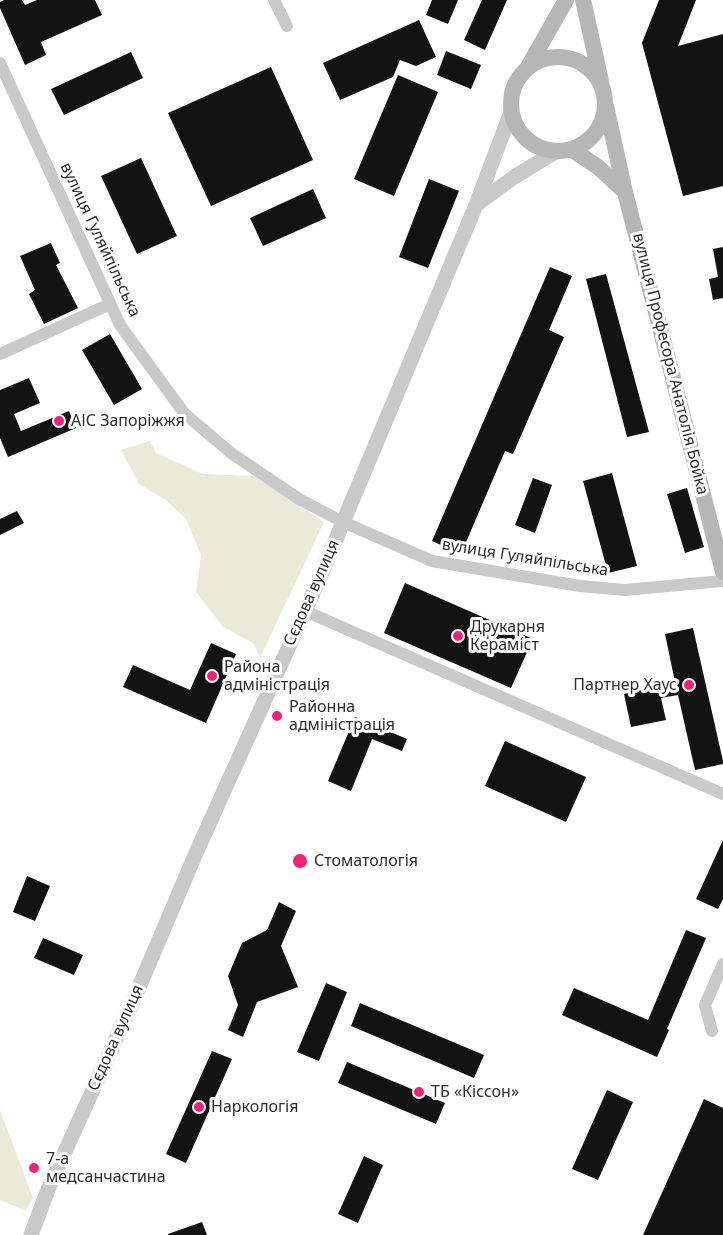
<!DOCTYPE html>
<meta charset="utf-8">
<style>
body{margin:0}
canvas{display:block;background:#fff}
</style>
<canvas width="723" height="1235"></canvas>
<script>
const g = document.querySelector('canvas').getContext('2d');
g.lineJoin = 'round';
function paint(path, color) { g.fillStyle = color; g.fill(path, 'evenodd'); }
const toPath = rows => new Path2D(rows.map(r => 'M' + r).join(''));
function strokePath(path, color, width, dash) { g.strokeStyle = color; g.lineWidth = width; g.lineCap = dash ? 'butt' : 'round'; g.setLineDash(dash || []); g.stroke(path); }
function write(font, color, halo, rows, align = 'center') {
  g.font = font + ' "Noto Sans",sans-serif'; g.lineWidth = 6; g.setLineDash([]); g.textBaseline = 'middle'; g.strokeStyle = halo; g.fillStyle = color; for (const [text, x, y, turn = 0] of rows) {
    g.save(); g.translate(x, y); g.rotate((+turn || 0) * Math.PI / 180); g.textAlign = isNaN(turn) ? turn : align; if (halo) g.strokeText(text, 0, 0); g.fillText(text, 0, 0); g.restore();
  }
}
paint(toPath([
 [150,441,156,453,203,474,254,476,324,522,260,658,253,643,223,627,196,592,201,555,186,519,166,500,139,484,121,450],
 [0,1110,33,1198,26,1211,0,1200]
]), '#e9ebd8');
paint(toPath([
 [4,0,22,0,25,5,37,0,95,0,102,15,41,42,46,55,25,65,0,8,0,2],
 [432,0,458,0,448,24,426,15],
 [482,0,507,0,485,50,464,40],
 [659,0,696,0,678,46,723,34,723,186,683,196,642,43],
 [419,20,436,57,416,66,400,60,393,77,340,100,323,63],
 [446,51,481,65,471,89,437,75],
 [131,52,143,78,64,115,51,89],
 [271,67,313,160,211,206,168,113],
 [398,75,438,92,394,196,354,179],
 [141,158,177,236,137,254,101,176],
 [429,179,459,191,428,268,399,257],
 [313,189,326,218,263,246,250,218],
 [51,243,60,263,56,265,78,308,44,324,29,294,35,290,20,256],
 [723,247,723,298,713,300,709,279,718,277,713,249],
 [550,267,572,276,549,330,564,337,513,454,505,451,461,554,432,541],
 [606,274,649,432,627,437,586,279],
 [110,334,142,389,114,405,82,350],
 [29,378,40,403,14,414,21,431,69,411,76,428,8,457,0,438,0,390],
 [612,473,637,566,608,573,583,481],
 [533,478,552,485,535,533,515,525],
 [687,488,704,547,685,553,667,494],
 [17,511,24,523,0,535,0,519],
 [405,583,533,639,511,688,384,633],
 [693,628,723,761,723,764,695,770,678,695,661,698,666,720,631,727,624,694,675,682,665,634],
 [211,643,236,654,206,723,123,687,133,665,190,690],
 [355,717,407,739,402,751,372,739,351,791,328,781],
 [505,741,586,777,566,822,485,786],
 [723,840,723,899,718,909,696,899],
 [27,876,50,886,35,921,13,912],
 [279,902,296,911,281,946,298,987,257,1002,243,1037,228,1030,238,1005,228,976,242,943,267,930],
 [686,930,706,938,667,1029,669,1030,657,1057,562,1015,574,988,648,1020],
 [43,938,83,955,74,975,34,958],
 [326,983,347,992,319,1061,297,1052],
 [360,1003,484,1055,474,1078,351,1026],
 [212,1051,232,1059,186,1163,166,1154],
 [347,1062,445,1103,436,1124,338,1083],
 [607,1090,633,1102,598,1180,572,1169],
 [704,1099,723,1108,723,1235,643,1235],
 [364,1156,383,1165,358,1223,338,1214],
 [202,1222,207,1235,168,1235,168,1234]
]), '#131313');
strokePath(toPath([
 [274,0,287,26],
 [0,63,120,325,184,413,231,453,299,499,343,522,432,561,580,586,625,590,723,581],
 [0,354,110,304],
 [305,611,723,794],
 [712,1031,705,1005,723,964]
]), '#c9c9c9', 12);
strokePath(toPath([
 [476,205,514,177,557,151],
 [31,1235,49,1187,134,999,196,853,318,582,476,205,511,112]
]), '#c9c9c9', 15);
strokePath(toPath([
 [583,0,601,81],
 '511 104a47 47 0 1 1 94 0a47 47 0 1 1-94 0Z',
 [528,67,566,0],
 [606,106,625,192,723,572],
 [571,149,598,167,625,192]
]), '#b6b6b6', 16);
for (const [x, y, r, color] of [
 [59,421,6,"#f12177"],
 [458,636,6,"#f12177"],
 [212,676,6,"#f12177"],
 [689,685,6,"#f12177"],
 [277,716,6,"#f12177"],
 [300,861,8,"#f12177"],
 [419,1092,6,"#f12177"],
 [199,1107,6,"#f12177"],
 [34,1168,6,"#f12177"]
]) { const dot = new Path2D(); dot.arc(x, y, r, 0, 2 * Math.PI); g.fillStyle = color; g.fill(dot); strokePath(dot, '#fff', 2); }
write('16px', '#2c2c2c', '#fff', [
 ["вулиця Гуляйпільська",100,240,65],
 ["вулиця Професора Анатолія Бойка",670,364,76],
 ["вулиця Гуляйпільська",525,558,9],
 ["Сєдова вулиця",312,593,-66],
 ["Сєдова вулиця",116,1038,-66]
]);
write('16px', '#2c2c2c', '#fff', [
 ["АІС Запоріжжя",71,421],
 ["Друкарня",470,627],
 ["Кераміст",470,645],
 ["Района",224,667],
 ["адміністрація",224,685],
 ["Партнер Хаус",677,685,"right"],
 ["Районна",289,707],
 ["адміністрація",289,725],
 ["Стоматологія",314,861],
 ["ТБ «Кіссон»",431,1092],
 ["Наркологія",211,1107],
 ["7-а",46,1159],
 ["медсанчастина",46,1177]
], 'left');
</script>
